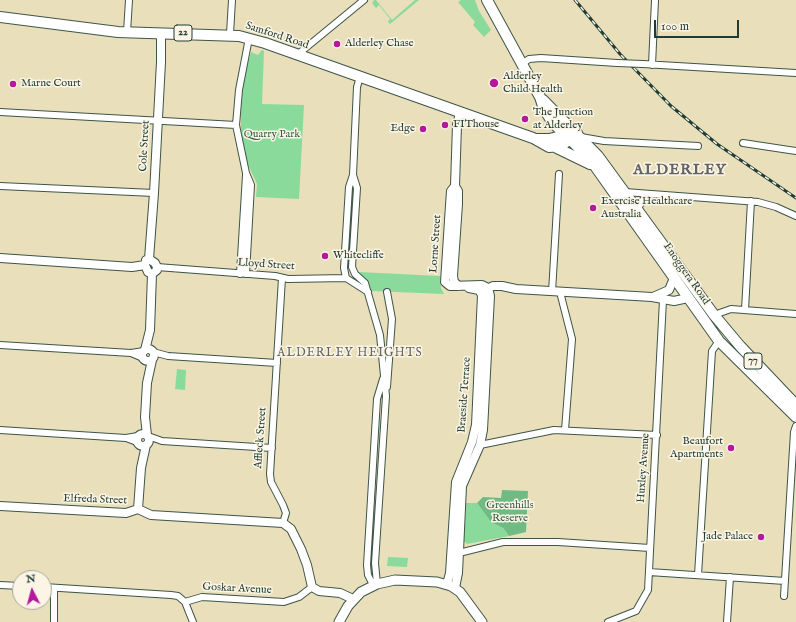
<!DOCTYPE html>
<style>
body{margin:0}
#map{position:relative;width:796px;height:622px;overflow:hidden;background:#e9dfbb;font-family:"IM FELL English",serif}
canvas{display:block}
.north{position:absolute;left:12px;top:570px;width:40px;height:40px;box-sizing:border-box;background:#fcf5e5;border:1px solid #a4ab9e;border-radius:50%;rotate:354deg;font-size:11px;font-weight:700;line-height:16px;text-align:center;color:#1f3d34}
.north::after{content:'';display:block;margin:auto;width:14px;height:18px;background:#b5179e;clip-path:polygon(50% 0,100% 100%,50% 72%,0 100%)}
.scale{position:absolute;left:654px;top:20px;width:85px;height:18px;box-sizing:border-box;border:2px solid #1f3d34;border-top:0;padding-left:5px;font-size:12px;line-height:14px;white-space:nowrap;color:#1f3d34;-webkit-text-stroke:3px #fcf5e5;paint-order:stroke}
</style>
<div id="map">
<canvas width="796" height="622"></canvas>
<div class="north">N</div>
<div class="scale">100 m</div>
</div>
<script>
const g = document.querySelector('canvas').getContext('2d');
g.lineJoin = 'round';
function paint(path, color) { g.fillStyle = color; g.fill(path, 'evenodd'); }
const toPath = rows => new Path2D(rows.map(r => 'M' + r).join(''));
function strokePath(path, color, width, dash) { g.strokeStyle = color; g.lineWidth = width; g.lineCap = dash ? 'butt' : 'round'; g.setLineDash(dash || []); g.stroke(path); }
function write(font, color, halo, rows, align = 'center') {
  g.font = font + ' "IM FELL English",serif'; g.lineWidth = 3; g.setLineDash([]); g.textBaseline = 'middle'; g.strokeStyle = halo; g.fillStyle = color; for (const [text, x, y, turn = 0] of rows) {
    g.save(); g.translate(x, y); g.rotate((+turn || 0) * Math.PI / 180); g.textAlign = isNaN(turn) ? turn : align; if (halo) g.strokeText(text, 0, 0); g.fillText(text, 0, 0); g.restore();
  }
}
paint(toPath([
 [374,0,376,0,392,20,415,0,419,0,390,24,388,22,390,19,379,5,376,8,372,3],
 [461,0,475,0,479,11,491,30,484,37,473,25,475,22,458,2],
 [262,50,264,51,262,104,304,105,299,199,256,197,257,184,245,158,241,134,241,90,251,52,258,55],
 [359,272,440,276,441,288,444,294,371,291,368,282],
 [177,369,186,370,185,390,175,389],
 [466,503,477,503,491,522,503,528,509,536,467,544,464,541],
 [388,557,408,558,407,567,387,566]
]), '#8adb9b');
paint(toPath([
 [502,490,528,491,526,532,509,536,503,528,491,522,477,503,483,497,501,498]
]), '#6fbb83');
const minor = toPath([
 [127,32,129,0],
 [230,34,232,0],
 [297,55,364,0],
 [522,64,529,59,541,58,617,63],
 [643,64,796,73],
 [652,65,655,0],
 [0,112,236,125],
 [581,137,604,141,698,146],
 [743,143,796,151],
 [353,175,357,188,352,267,355,274,365,283,380,335,386,396,375,563,377,584],
 [0,186,154,193],
 [625,192,758,202,776,207,796,216],
 [638,209,642,201,651,195],
 [157,267,275,276,288,279,346,278,368,292],
 [240,274,246,175],
 [246,274,251,185,246,173,236,125,239,90,249,38],
 [282,278,270,474,271,482,283,505,286,513,283,523],
 [346,278,344,268,349,187,353,175,357,87,360,77],
 [387,292,392,319,387,387],
 [552,292,559,174],
 [560,292,572,339,565,430],
 [745,310,751,201],
 [714,315,731,309,796,314],
 [0,345,131,353,144,351],
 [153,352,168,356,277,363],
 [131,353,143,358],
 [0,430,126,438,137,442],
 [148,436,162,441,272,448],
 [126,438,138,436],
 [480,445,554,430,657,435],
 [459,553,503,542,558,542,650,548],
 [649,572,785,581],
 [698,575,712,351,719,341],
 [0,585,20,586],
 [373,585,368,575,367,565,377,399,383,379],
 [44,587,171,595,178,596,185,602,202,597,284,602,299,597,312,587],
 [784,596,794,432,796,426],
 [185,602,193,622],
 [54,622,54,588],
 [608,622,636,611,648,590,663,300],
 [727,622,730,577]
]);
const tertiary = toPath([
 [0,258,132,267,145,265],
 [149,259,155,263,157,267,157,270,152,274],
 [152,274,148,272,145,265,146,260,149,259,154,193,161,62,161,33],
 [459,286,454,282,453,276,458,204,458,191,455,186,457,125,460,113],
 [483,291,493,286,502,286,516,289,652,297,674,301,688,298],
 [653,297,669,290,674,278],
 '142 355a6 6 0 1 1 12 0a6 6 0 1 1-12 0Z',
 [145,350,150,330,152,274],
 '137 440a6 6 0 1 1 12 0a6 6 0 1 1-12 0Z',
 [147,435,145,417,147,383,152,360],
 [0,506,126,513,138,509],
 [138,509,151,515,283,523,291,529,301,549,307,565,312,587,319,591,340,593,353,599],
 [138,509,141,468,146,445],
 [447,584,450,573,456,482,472,442,476,425,482,295,479,290,469,288],
 [455,588,458,573,462,486,480,445,483,430,490,296,488,288,482,285,450,286,445,282,450,205,451,191,455,186]
]);
const secondary = toPath([
 [339,622,348,606,361,592,377,584,395,580,437,582,451,586,460,592,482,622]
]);
const primary = toPath([
 [487,0,540,97,544,109,553,123,590,159,719,341,796,417],
 [0,17,118,32,239,36,265,43,533,138,549,147,561,146,577,133],
 [543,100,598,156,714,315,740,346,796,405],
 [535,139,549,139,570,134],
 [557,148,590,164]
]);
strokePath(minor, '#3d5548', 8);
strokePath(tertiary, '#3d5548', 10);
strokePath(secondary, '#3d5548', 11);
strokePath(primary, '#3d5548', 12);
strokePath(minor, '#fff', 6);
strokePath(tertiary, '#fff', 8);
strokePath(secondary, '#fff', 9);
strokePath(primary, '#fff', 10);
const rail = toPath([
 [575,0,620,54,671,106,717,144,796,198]
]);
strokePath(rail, '#1f3d34', 3);
strokePath(rail, '#fcf5e5', 1.5, [4.5]);
const minorBridge = toPath([
 [617,63,643,64]
]);
strokePath(minorBridge, '#3d5548', 8, []);
strokePath(minorBridge, '#fff', 6);
for (const [x, y, r, color] of [
 [337,44,4,"#b5179e"],
 [494,83,5,"#b5179e"],
 [13,84,4,"#b5179e"],
 [525,119,4,"#b5179e"],
 [445,125,4,"#b5179e"],
 [423,129,4,"#b5179e"],
 [593,208,4,"#b5179e"],
 [325,256,4,"#b5179e"],
 [731,448,4,"#b5179e"],
 [761,537,4,"#b5179e"]
]) { const dot = new Path2D(); dot.arc(x, y, r, 0, 2 * Math.PI); g.fillStyle = color; g.fill(dot); strokePath(dot, '#fcf5e5', 1.5); }
for (const [x, y, w] of [
 [183,33,18],
 [753,361,18]
]) { const box = new Path2D(); box.roundRect(x - w / 2, y - 8, w, 16, 3); g.fillStyle = '#fcf5e5'; g.fill(box); strokePath(box, '#1f3d34', 1); }
write('bold 10px', '#1f3d34', null, [
 ["22",183,33],
 ["77",753,361]
]);
write('11px', '#1f3d34', '#fcf5e5', [
 ["Samford Road",277,36,18],
 ["Cole Street",145,146,-87],
 ["Lorne Street",436,244,-86],
 ["Lloyd Street",266,265,4],
 ["Enoggera Road",686,274,55],
 ["Braeside Terrace",465,395,-86],
 ["Affleck Street",261,438,-86],
 ["Huxley Avenue",644,468,-86],
 ["Elfreda Street",95,500,2],
 ["Goskar Avenue",237,589,3]
]);
write('11px', '#1f3d34', '#fcf5e5', [
 ["Alderley Chase",345,44],
 ["Alderley",503,77],
 ["Child Health",503,90],
 ["Marne Court",21,84],
 ["The Junction",533,113],
 ["at Alderley",533,126],
 ["FIThouse",453,125],
 ["Edge",415,129,"right"],
 ["Exercise Healthcare",601,202],
 ["Australia",601,215],
 ["Whitecliffe",333,256],
 ["Beaufort",723,442,"right"],
 ["Apartments",723,455,"right"],
 ["Jade Palace",753,537,"right"]
], 'left');
write('11px', '#345d49', '#fcf5e5', [
 ["Quarry Park",272,135],
 ["Greenhills",510,506],
 ["Reserve",510,519]
]);
g.letterSpacing = '1px';
write('12px', '#616464', '#fcf5e5', [
 ["ALDERLEY HEIGHTS",350,354]
]);
g.letterSpacing = '0px';
g.letterSpacing = '1px';
write('bold 15px', '#616464', '#fcf5e5', [
 ["ALDERLEY",680,171]
]);
g.letterSpacing = '0px';
</script>
